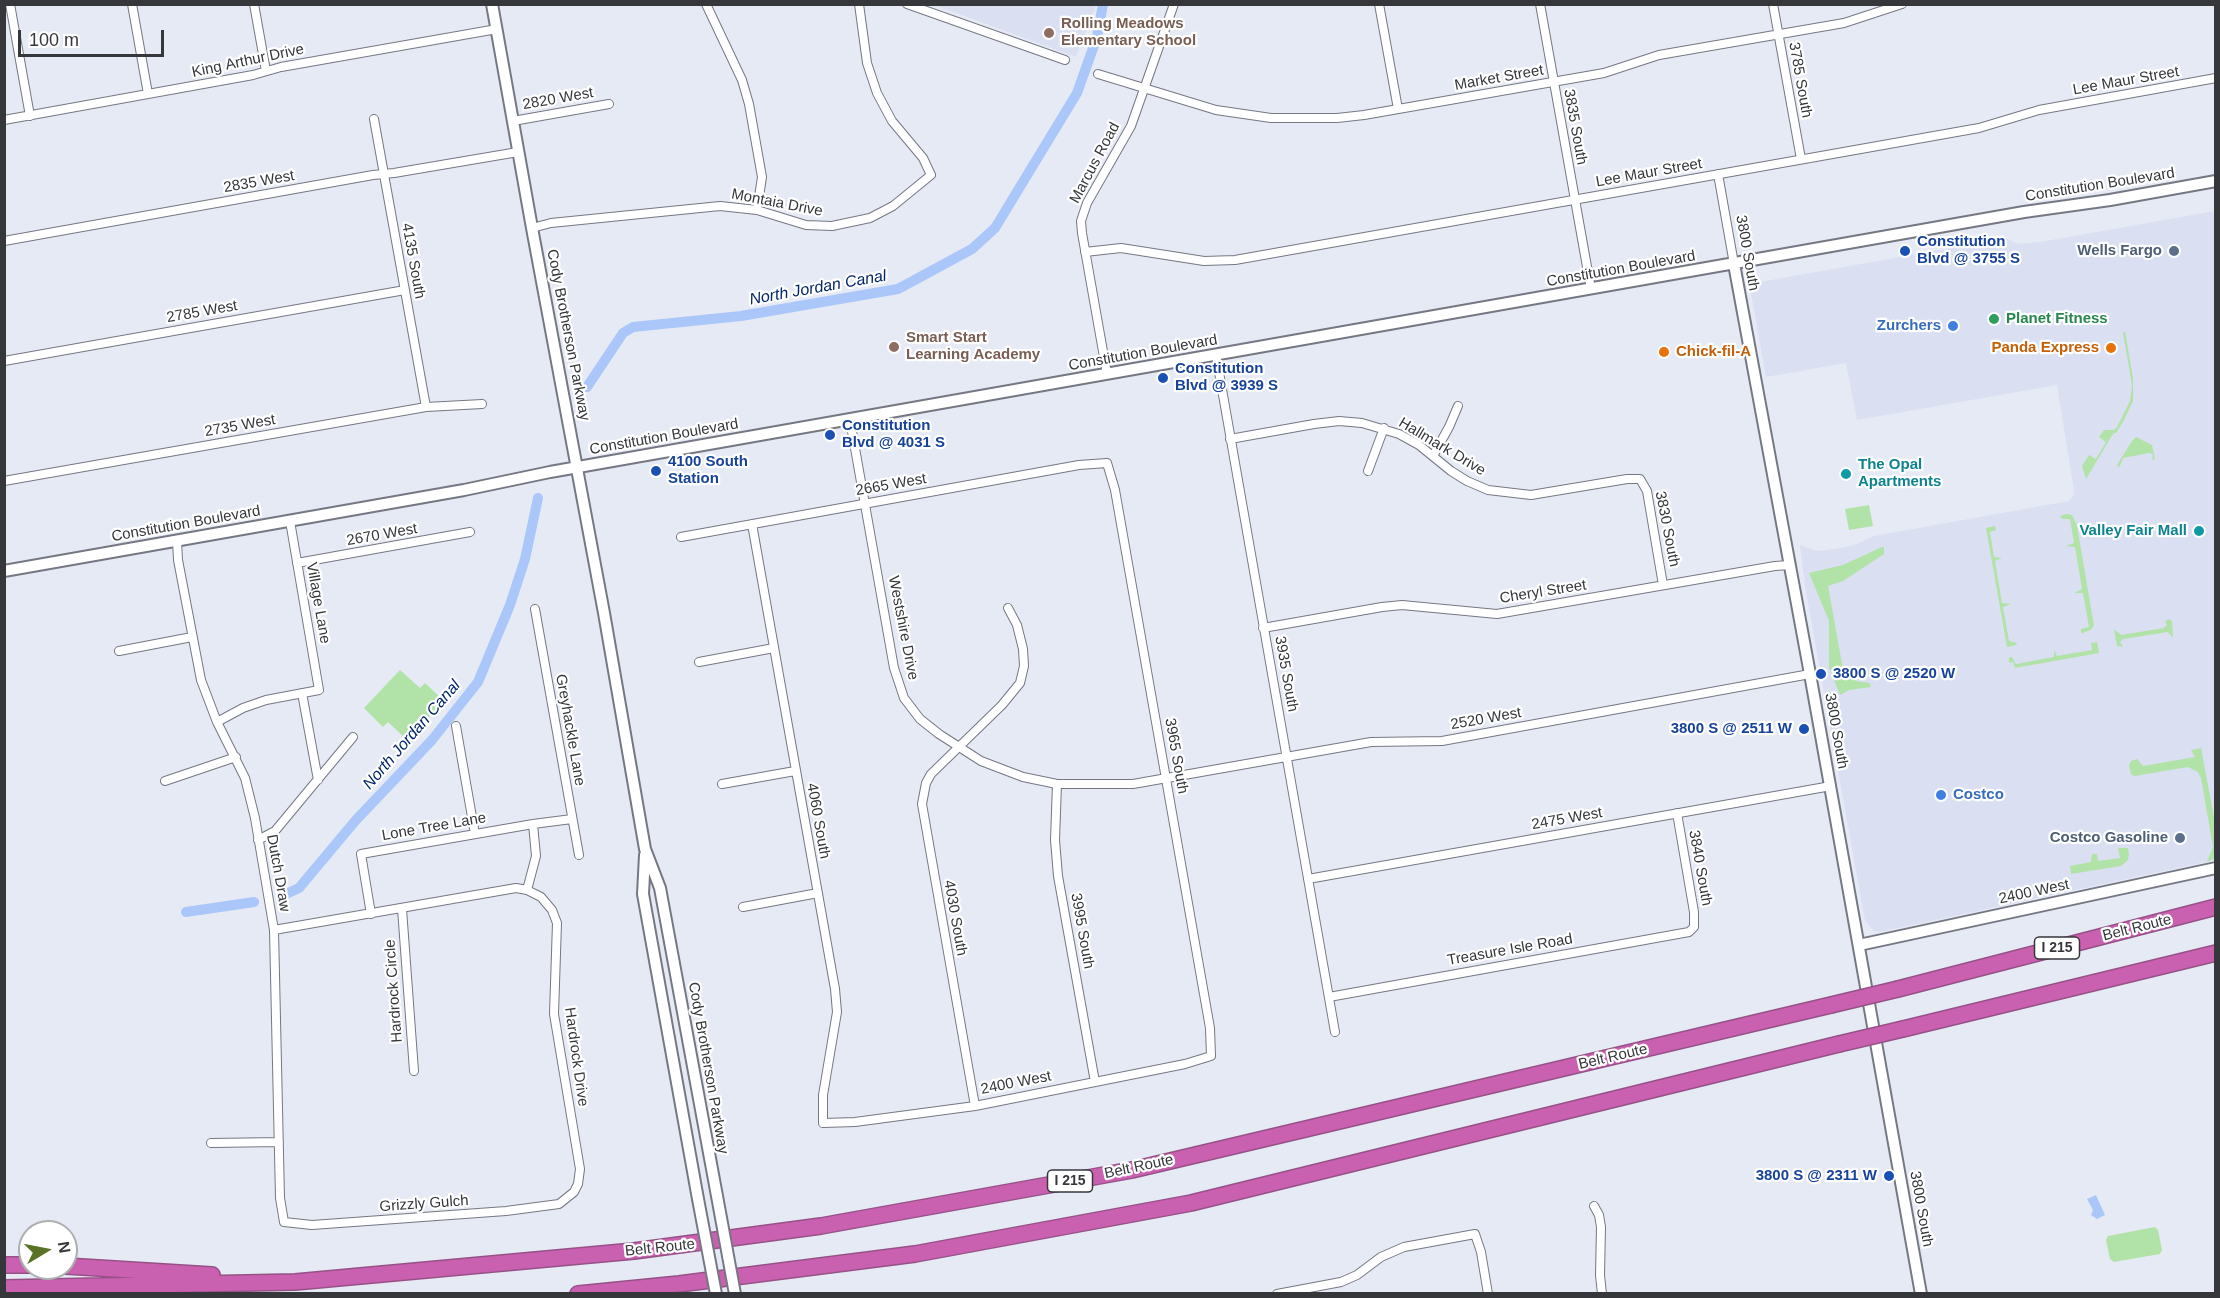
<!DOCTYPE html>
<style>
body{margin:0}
#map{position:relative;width:2220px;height:1298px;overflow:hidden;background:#e6eaf5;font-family:Helvetica,sans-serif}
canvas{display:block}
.frame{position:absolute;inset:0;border:6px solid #35373b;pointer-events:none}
.north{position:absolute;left:18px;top:1220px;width:60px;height:60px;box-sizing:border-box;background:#fff;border:2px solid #aeafb1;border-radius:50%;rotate:80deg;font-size:16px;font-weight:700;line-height:24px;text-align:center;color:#35373b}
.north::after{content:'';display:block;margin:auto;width:21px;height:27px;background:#597224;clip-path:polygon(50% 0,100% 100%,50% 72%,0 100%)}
.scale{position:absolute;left:18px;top:30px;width:146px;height:27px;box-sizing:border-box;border:3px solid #35373b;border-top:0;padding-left:8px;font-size:18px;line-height:21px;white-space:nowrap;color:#35373b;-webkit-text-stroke:4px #fff;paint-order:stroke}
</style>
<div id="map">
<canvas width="2220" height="1298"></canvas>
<div class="frame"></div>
<div class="north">N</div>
<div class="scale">100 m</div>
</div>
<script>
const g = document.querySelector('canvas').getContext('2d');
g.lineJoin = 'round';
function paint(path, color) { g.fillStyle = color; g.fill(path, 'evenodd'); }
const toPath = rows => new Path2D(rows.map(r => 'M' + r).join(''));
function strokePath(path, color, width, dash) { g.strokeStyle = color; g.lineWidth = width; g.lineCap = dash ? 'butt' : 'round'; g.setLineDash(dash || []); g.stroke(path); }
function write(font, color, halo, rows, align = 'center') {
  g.font = font + ' Helvetica,sans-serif'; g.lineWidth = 4.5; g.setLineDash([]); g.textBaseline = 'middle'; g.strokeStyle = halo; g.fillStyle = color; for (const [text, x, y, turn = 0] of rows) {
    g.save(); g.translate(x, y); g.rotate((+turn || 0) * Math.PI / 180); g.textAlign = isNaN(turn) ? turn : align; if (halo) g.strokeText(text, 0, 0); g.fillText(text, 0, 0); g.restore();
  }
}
paint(toPath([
 [934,5,1096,5,1076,57],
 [2215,211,2215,860,1880,932,1874,931,1865,921,1805,586,1800,545,1818,551,1840,548,1854,545,1874,536,2069,501,2074,494,2073,484,2057,385,1857,420,1846,363,1766,377,1751,293,1752,287,1760,282,2006,238,2017,244,2040,242]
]), '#dae0f2');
paint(toPath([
 [2125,331,2133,378,2133,401,2124,420,2116,433,2114,433,2111,437,2086,479,2082,466,2089,455,2096,459,2106,442,2099,437,2104,430,2114,430,2117,427,2130,401,2132,385,2123,333],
 [2136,437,2152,445,2155,459,2152,460,2153,454,2149,453,2123,458,2120,466,2118,467,2117,465,2132,441],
 [1869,505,1873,526,1849,530,1845,509],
 [2067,514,2072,515,2077,526,2092,614,2094,625,2092,629,2083,633,2081,633,2081,629,2089,627,2083,593,2074,593,2082,589,2075,547,2066,546,2074,543,2070,519,2062,519,2060,516],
 [1995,526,1996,530,1990,532,1994,557,2002,558,1995,561,2002,603,2011,604,2003,607,2009,641,2017,643,2016,645,2007,647,1986,528],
 [1882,547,1884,547,1884,554,1843,581,1828,586,1844,675,1851,674,1856,681,1870,683,1871,687,1849,690,1840,695,1829,667,1829,621,1809,573,1843,565],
 [2169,619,2172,621,2173,638,2168,632,2123,639,2120,642,2123,647,2117,646,2114,629,2121,635,2164,628,2167,625,2165,621],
 [2097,642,2099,653,2015,668,2013,662,2009,663,2009,657,2012,657,2016,664,2054,657,2054,650,2057,656,2092,650,2091,643],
 [400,670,420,688,425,683,444,701,407,740,388,722,383,727,364,708],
 [2201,748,2215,823,2215,858,2207,862,2213,847,2201,778,2198,772,2188,767,2135,776,2131,774,2129,765,2131,761,2137,759,2143,766,2195,757,2191,750],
 [2118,848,2128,848,2129,854,2128,860,2121,866,2071,874,2070,866,2091,862,2092,854,2097,854,2098,861,2120,858],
 [2155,1227,2158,1230,2162,1250,2160,1254,2114,1262,2110,1259,2106,1240,2108,1236]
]), '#b1e2a8');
paint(toPath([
 [2096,1195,2105,1215,2097,1219,2091,1215,2093,1210,2087,1199]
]), '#abc7f9');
strokePath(toPath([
 [587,387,623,333,633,327,741,316,898,289,972,249,995,228,1077,93,1097,37,1103,4],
 [284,895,299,888,356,820,432,740,478,682,510,605,525,559,538,498],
 [186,912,254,902]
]), '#abc7f9', 10);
const street = toPath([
 [10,4,30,116],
 [132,4,148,94],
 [254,4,266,71],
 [706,4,742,80,749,104,762,177,757,210],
 [907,4,1065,60],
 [1379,4,1398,109],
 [1540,4,1591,289],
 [1773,4,1801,159],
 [1098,74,1216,110,1271,118,1337,118,1364,115,1604,73,1659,55,1844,23,1902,4],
 [374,119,426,407],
 [4,120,253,75,281,67,497,29],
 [513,121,609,104],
 [1718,174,1734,264],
 [532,228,551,223,720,206,757,210,806,225,832,226,870,218,893,206,931,175,923,158,892,121,877,93,867,63,859,4],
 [4,241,373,175,394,173,518,152],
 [1085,252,1121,248,1204,261,1235,260,1979,128,2039,110,2216,78],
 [1216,355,1335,1032],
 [4,361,405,290],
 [1107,374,1082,233,1081,221,1087,203,1131,126,1174,4],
 [850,420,894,668,904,698,920,719,939,734,981,761,1023,777,1057,784,1133,784,1371,742,1442,741,1810,674],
 [1230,439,1314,424,1339,421,1362,423,1399,434,1419,445,1451,471,1467,481,1488,490,1531,495,1627,479,1640,479,1647,491,1663,585],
 [1433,456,1449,427,1458,406],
 [1368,471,1384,428],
 [4,481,426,407,482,404],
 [681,537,1079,465,1107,463,1115,490,1210,1028,1211,1056,1185,1064,975,1106,855,1122,823,1123,823,1095,837,1012,835,989,752,524],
 [177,541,178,560,201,680,217,722,245,778,255,818,274,930,280,1198,284,1222,312,1225,506,1211,559,1204,574,1192,578,1184,580,1169,554,1014,557,923,552,910,541,897,527,890,516,888,274,930],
 [297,563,470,532],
 [535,609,579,855],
 [1263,628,1382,607,1402,605,1497,614,1775,566,1790,565],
 [119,651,192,637],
 [699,662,774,648],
 [302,693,318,780],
 [217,722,243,708,266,700,319,690,290,521],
 [456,726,475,834],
 [165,781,236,757],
 [722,784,795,771],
 [1057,784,1055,840,1058,876,1095,1082],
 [258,840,275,831,353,737],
 [1308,879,1831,786],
 [527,890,536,856,533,824],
 [743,907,818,893],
 [402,909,414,1071],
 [371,914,361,854,533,824,572,819],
 [1329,997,1689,932,1694,927,1694,912,1677,813],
 [975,1106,922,804,926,783,931,774,1002,705,1020,683,1024,666,1023,649,1017,625,1008,608],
 [211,1143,279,1142],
 [1594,1206,1599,1215,1601,1227,1600,1275,1602,1294],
 [1277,1294,1341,1282,1357,1275,1381,1257,1404,1247,1475,1234,1481,1252,1488,1294]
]);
const secondary = toPath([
 [492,4,532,228,604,613,645,849,660,888,717,1196],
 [1734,264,1810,674,1921,1294],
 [4,571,464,490,550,472,2024,212,2110,200,2216,181],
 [645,855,643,894,698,1199],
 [1859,945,2216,868]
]);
const highway = toPath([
 [1898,989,2216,907],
 [1903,1029,2216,953],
 [4,1265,30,1265],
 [66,1266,212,1275],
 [4,1288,295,1282,634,1251,821,1226,1132,1170,1831,1005],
 [578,1294,679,1284,915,1254,1191,1203,1839,1044]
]);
strokePath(street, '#757882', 10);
strokePath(secondary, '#757882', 14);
strokePath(highway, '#965287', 18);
strokePath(street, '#fff', 8);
strokePath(secondary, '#fff', 10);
strokePath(highway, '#ca60b0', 15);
const secondaryBridge = toPath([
 [717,1196,735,1294],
 [698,1199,716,1294]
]);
const highwayBridge = toPath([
 [1831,1005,1898,989],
 [1839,1044,1903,1029]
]);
strokePath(secondaryBridge, '#757882', 14, []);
strokePath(highwayBridge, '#965287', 18, []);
strokePath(secondaryBridge, '#fff', 10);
strokePath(highwayBridge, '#ca60b0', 15);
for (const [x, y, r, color] of [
 [1049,33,6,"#8d6e63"],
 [1905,251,6,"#1a4fb4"],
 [2174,251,6,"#5c6f8a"],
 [1994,319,6,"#2e9e5b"],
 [1953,326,6,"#3f7fe0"],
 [894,347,6,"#8d6e63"],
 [2111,348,6,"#e8710a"],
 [1664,352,6,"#e8710a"],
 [1163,378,6,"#1a4fb4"],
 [830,435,6,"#1a4fb4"],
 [656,471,6,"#1a4fb4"],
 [1846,474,6,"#0f9aa8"],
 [2199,531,6,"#0f9aa8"],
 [1821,674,6,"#1a4fb4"],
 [1804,729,6,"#1a4fb4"],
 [1941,795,6,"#3f7fe0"],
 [2180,838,6,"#5c6f8a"],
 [1889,1176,6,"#1a4fb4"]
]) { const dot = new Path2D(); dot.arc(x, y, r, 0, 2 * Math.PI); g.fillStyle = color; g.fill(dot); strokePath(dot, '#fff', 2); }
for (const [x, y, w] of [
 [2057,948,45],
 [1070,1181,45]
]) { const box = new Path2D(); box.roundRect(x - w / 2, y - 11, w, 22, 4.5); g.fillStyle = '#fff'; g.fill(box); strokePath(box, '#35373b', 1.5); }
write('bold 14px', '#35373b', null, [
 ["I 215",2057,948],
 ["I 215",1070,1181]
]);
write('bold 15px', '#785e54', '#fff', [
 ["Rolling Meadows",1061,24],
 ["Elementary School",1061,41],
 ["Smart Start",906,338],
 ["Learning Academy",906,355]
], 'left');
write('15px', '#35373b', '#fff', [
 ["King Arthur Drive",248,61,-12],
 ["Market Street",1499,78,-10],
 ["3785 South",1800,80,80],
 ["Lee Maur Street",2126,81,-10],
 ["2820 West",558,99,-10],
 ["3835 South",1575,127,80],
 ["Marcus Road",1095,163,-62],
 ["Lee Maur Street",1649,173,-10],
 ["2835 West",259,182,-10],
 ["Constitution Boulevard",2100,185,-9],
 ["Montaia Drive",777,203,11],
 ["3800 South",1747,253,80],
 ["4135 South",413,261,80],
 ["Constitution Boulevard",1621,269,-10],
 ["2785 West",202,312,-10],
 ["Cody Brotherson Parkway",568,335,79],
 ["Constitution Boulevard",1143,353,-10],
 ["2735 West",240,426,-10],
 ["Constitution Boulevard",664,437,-10],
 ["Hallmark Drive",1442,447,31],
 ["2665 West",891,485,-10],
 ["Constitution Boulevard",186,524,-10],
 ["3830 South",1667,529,79],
 ["2670 West",382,535,-10],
 ["Cheryl Street",1543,592,-9],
 ["Village Lane",318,603,80],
 ["Westshire Drive",903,628,79],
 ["3935 South",1286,674,80],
 ["2520 West",1486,719,-10],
 ["Greyhackle Lane",570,730,80],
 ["3800 South",1836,731,80],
 ["3965 South",1176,756,80],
 ["2475 West",1567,819,-10],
 ["4060 South",818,821,80],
 ["Lone Tree Lane",434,827,-10],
 ["3840 South",1700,868,80],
 ["Dutch Draw",278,873,80],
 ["2400 West",2034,892,-12],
 ["4030 South",955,918,80],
 ["Belt Route",2137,928,-14],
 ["3995 South",1082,931,80],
 ["Treasure Isle Road",1510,950,-10],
 ["Hardrock Circle",394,991,-94],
 ["Hardrock Drive",576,1057,82],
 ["Belt Route",1613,1057,-13],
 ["Cody Brotherson Parkway",708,1068,80],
 ["2400 West",1016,1083,-11],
 ["Belt Route",1139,1167,-12],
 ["Grizzly Gulch",424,1204,-4],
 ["3800 South",1921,1209,80],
 ["Belt Route",660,1248,-6]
]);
write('bold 15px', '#164399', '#fff', [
 ["Constitution",1917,242],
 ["Blvd @ 3755 S",1917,259],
 ["Constitution",1175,369],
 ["Blvd @ 3939 S",1175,386],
 ["Constitution",842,426],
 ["Blvd @ 4031 S",842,443],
 ["4100 South",668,462],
 ["Station",668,479],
 ["3800 S @ 2520 W",1833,674],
 ["3800 S @ 2511 W",1792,729,"right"],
 ["3800 S @ 2311 W",1877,1176,"right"]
], 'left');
write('bold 15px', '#4e5e75', '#fff', [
 ["Wells Fargo",2162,251],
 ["Costco Gasoline",2168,838]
], 'right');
write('bold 15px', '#27864d', '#fff', [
 ["Planet Fitness",2006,319]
], 'left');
write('bold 15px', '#366cbe', '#fff', [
 ["Zurchers",1941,326],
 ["Costco",1953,795,"left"]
], 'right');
write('bold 15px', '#c56008', '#fff', [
 ["Panda Express",2099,348],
 ["Chick-fil-A",1676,352,"left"]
], 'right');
write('bold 15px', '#0d838f', '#fff', [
 ["The Opal",1858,465],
 ["Apartments",1858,482],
 ["Valley Fair Mall",2187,531,"right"]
], 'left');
write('italic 16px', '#02266a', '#fff', [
 ["North Jordan Canal",818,288,-10],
 ["North Jordan Canal",412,735,-49]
]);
</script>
